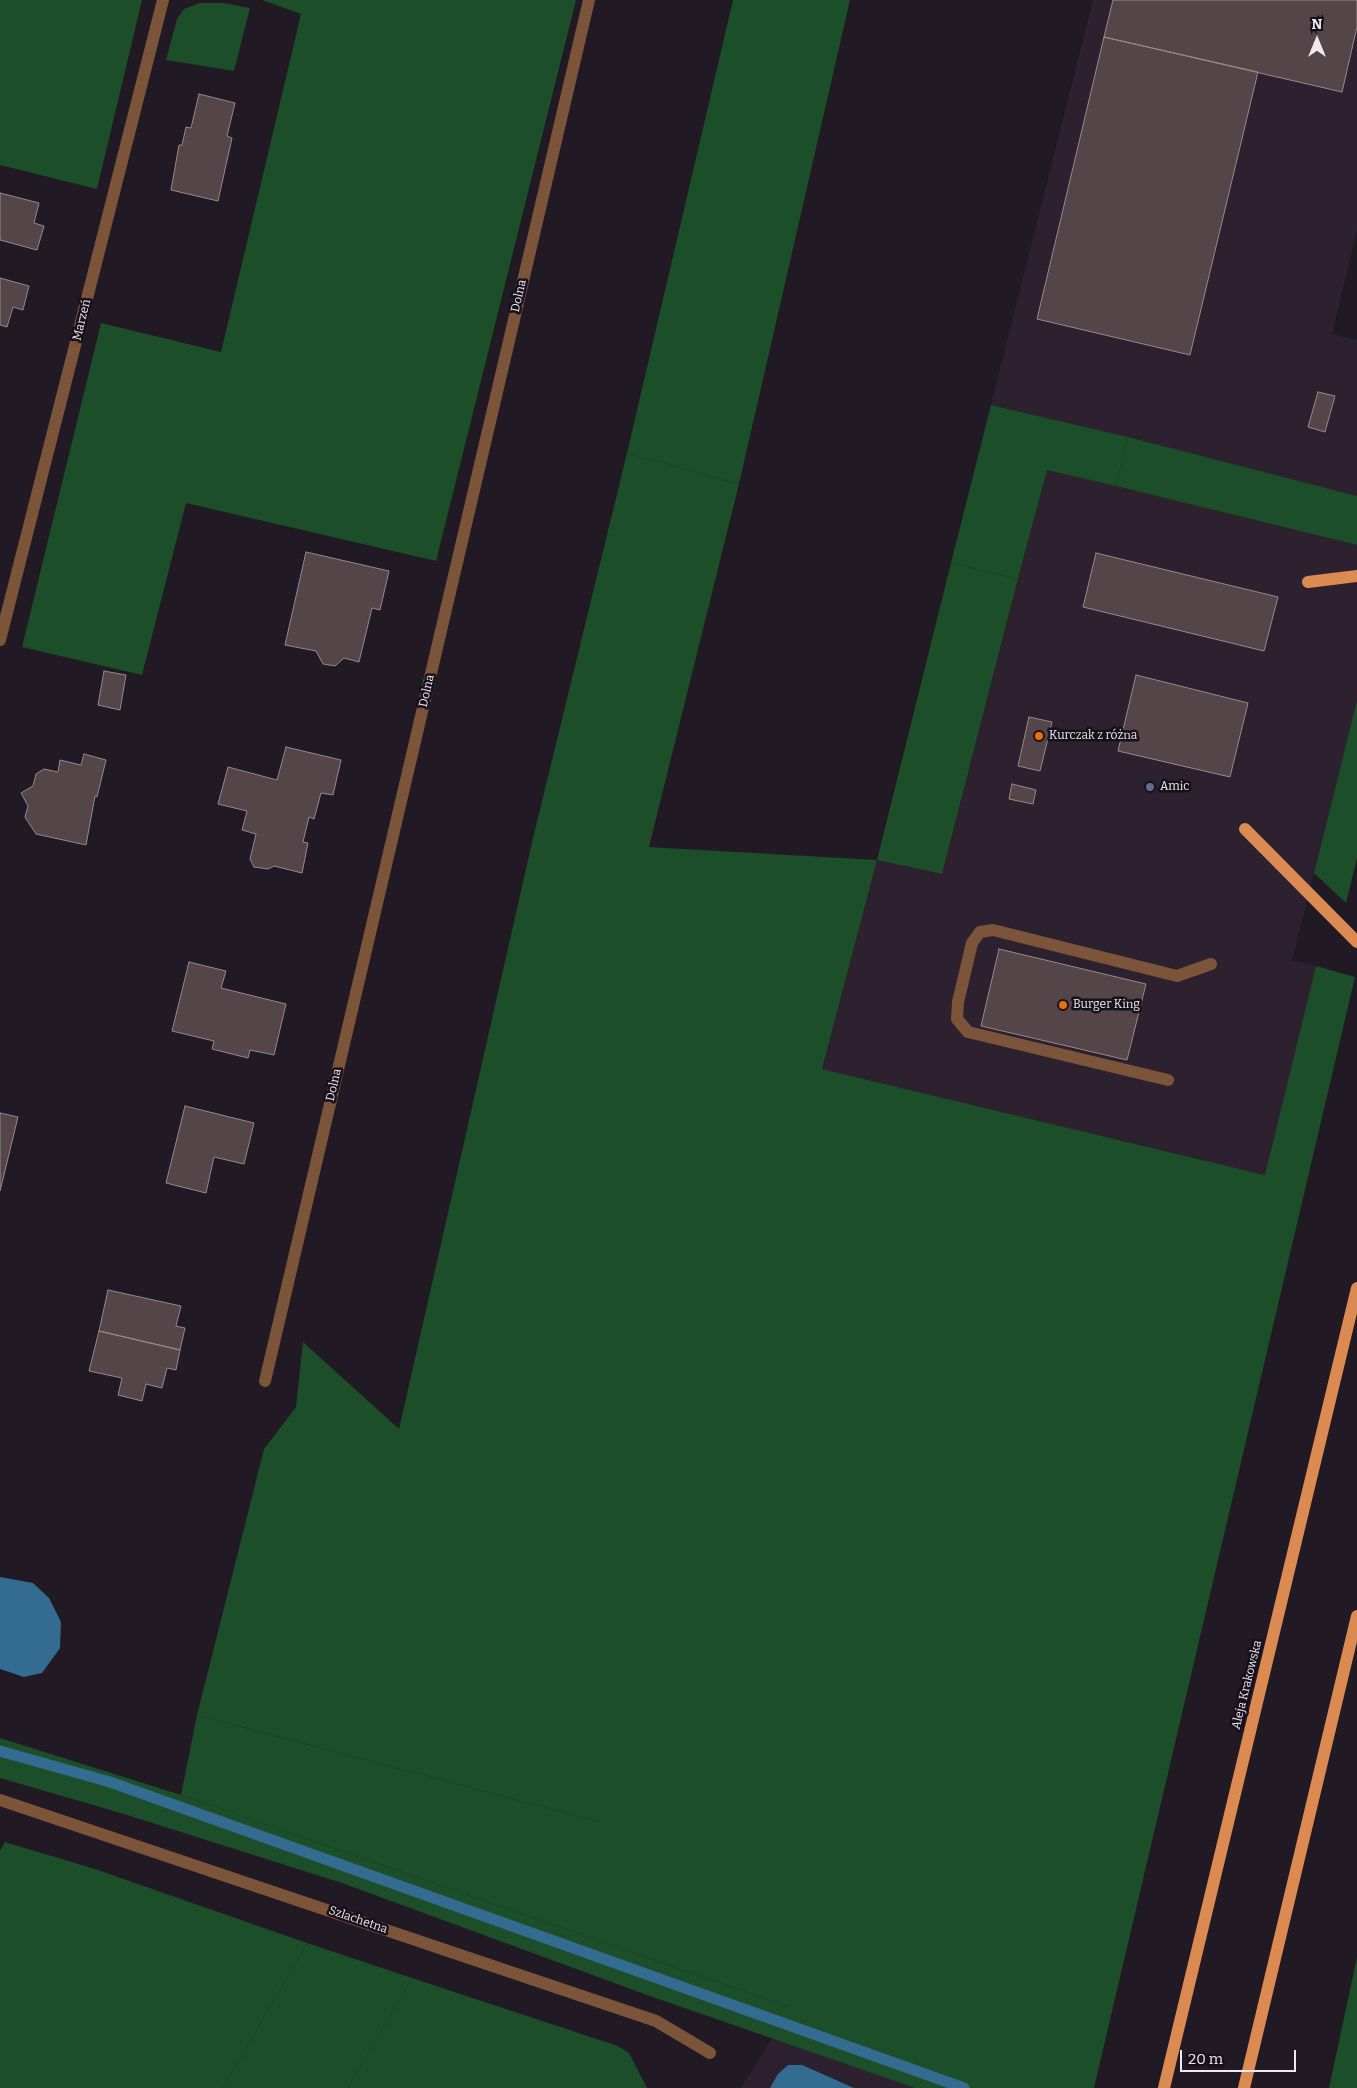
<!DOCTYPE html>
<meta charset="utf-8">
<style>
body{margin:0}
#map{position:relative;width:1357px;height:2088px;overflow:hidden;background:#211923;font-family:Bitter,serif}
canvas{display:block}
.north{position:absolute;left:1292px;top:15px;width:50px;height:50px;-webkit-text-stroke:4px #17101a;paint-order:stroke;rotate:0deg;font-size:14px;font-weight:700;line-height:20px;text-align:center;color:#eee9f0}
.north::after{content:'';display:block;margin:auto;width:18px;height:22px;background:#eee9f0;clip-path:polygon(50% 0,100% 100%,50% 72%,0 100%)}
.scale{position:absolute;left:1180px;top:2050px;width:116px;height:22px;box-sizing:border-box;border:2px solid #eee9f0;border-top:0;padding-left:6px;font-size:15px;line-height:18px;white-space:nowrap;color:#eee9f0;-webkit-text-stroke:4px #17101a;paint-order:stroke}
</style>
<div id="map">
<canvas width="1357" height="2088"></canvas>
<div class="north">N</div>
<div class="scale">20 m</div>
</div>
<script>
const g = document.querySelector('canvas').getContext('2d');
g.lineJoin = 'round';
function paint(path, color) { g.fillStyle = color; g.fill(path, 'evenodd'); }
const toPath = rows => new Path2D(rows.map(r => 'M' + r).join(''));
function strokePath(path, color, width, dash) { g.strokeStyle = color; g.lineWidth = width; g.lineCap = dash ? 'butt' : 'round'; g.setLineDash(dash || []); g.stroke(path); }
function write(font, color, halo, rows, align = 'center') {
  g.font = font + ' Bitter,serif'; g.lineWidth = 5; g.setLineDash([]); g.textBaseline = 'middle'; g.strokeStyle = halo; g.fillStyle = color; for (const [text, x, y, turn = 0] of rows) {
    g.save(); g.translate(x, y); g.rotate((+turn || 0) * Math.PI / 180); g.textAlign = isNaN(turn) ? turn : align; if (halo) g.strokeText(text, 0, 0); g.fillText(text, 0, 0); g.restore();
  }
}
paint(toPath([
 [1093,0,1357,0,1357,230,1332,334,1357,340,1357,496,1128,437,991,405],
 [1047,469,1357,545,1357,700,1292,960,1316,966,1266,1175,822,1069,877,860,942,874],
 [772,2038,915,2088,741,2088]
]), '#2d2130');
paint(toPath([
 [0,0,142,0,97,189,0,165],
 [262,0,576,0,436,561,186,503,142,675,22,647,101,323,221,352,301,14],
 [200,3,224,3,250,8,234,71,166,60,177,19,184,9],
 [1128,437,1357,496,1357,545,1116,486],
 [627,453,739,484,649,847,877,860,951,563,1018,579,942,874,877,860,822,1069,1265,1175,1316,966,1355,977,1094,2088,915,2088,647,1995,342,1883,124,1814,0,1778,0,1738,181,1795,789,2007,596,1821,197,1715,264,1449,296,1407,303,1342,399,1429,533,838],
 [1357,700,1357,858,1346,903,1314,873],
 [5,1842,95,1869,307,1943,223,2088,0,2088,0,1851],
 [1357,1957,1357,2088,1329,2088],
 [412,1978,618,2046,629,2053,647,2088,348,2088]
]), '#1b4e29');
paint(toPath([
 [733,0,850,0,739,484,627,453],
 [991,405,1128,437,1116,486,1047,470,1018,579,951,563],
 [806,1130,856,1162,860,1202,844,1286,803,1397,739,1397],
 [197,1715,596,1821,768,1884,833,1934,789,2007,181,1795],
 [307,1943,412,1978,348,2088,223,2088]
]), '#1b4f29');
paint(toPath([
 [0,1577,33,1583,49,1598,61,1622,60,1648,42,1673,24,1677,0,1669],
 [788,2065,802,2065,854,2088,770,2088,778,2074]
]), '#336b91');
strokePath(toPath([
 [0,1751,110,1782,964,2088]
]), '#336b91', 11);
const building = toPath([
 [1113,0,1357,0,1357,27,1342,92,1104,37,1113,0],
 [1104,37,1258,72,1190,355,1037,319,1104,37],
 [199,94,235,103,227,136,232,138,218,201,171,190,179,145,182,145,186,127,191,128,199,94],
 [0,193,39,203,34,223,44,226,37,250,0,240,0,193],
 [0,278,29,286,23,310,13,307,7,327,0,325,0,278],
 [1318,392,1335,396,1325,432,1308,427,1318,392],
 [306,552,389,571,380,610,372,608,359,662,344,658,335,666,323,664,316,651,285,645,306,552],
 [1096,553,1278,597,1264,651,1083,607,1096,553],
 [104,671,126,675,120,710,98,705,104,671],
 [1136,675,1248,703,1230,777,1118,751,1136,675],
 [1029,717,1052,722,1040,771,1018,766,1029,717],
 [286,747,341,760,333,795,321,793,314,819,309,817,303,842,308,843,302,873,274,866,268,869,254,867,250,859,256,834,242,830,247,811,218,804,228,767,277,780,286,747],
 [84,754,106,760,97,797,95,796,86,845,36,834,25,817,28,806,21,793,33,786,36,774,44,769,58,772,60,760,81,765,84,754],
 [1012,784,1036,790,1033,804,1009,799,1012,784],
 [999,949,1146,984,1127,1060,981,1026,999,949],
 [189,962,226,971,221,988,286,1004,274,1055,250,1050,248,1058,212,1049,214,1041,172,1031,189,962],
 [185,1106,254,1123,244,1164,214,1157,206,1193,166,1183,185,1106],
 [0,1113,18,1117,0,1191,0,1113],
 [108,1290,181,1306,176,1326,185,1328,180,1350,99,1331,108,1290],
 [99,1331,180,1350,176,1370,167,1368,162,1388,146,1384,142,1401,118,1395,122,1378,89,1371,99,1331]
]);
paint(building, '#544549');
strokePath(building, '#99888d', 1);
strokePath(toPath([
 [0,640,163,0],
 [1168,1080,968,1032,957,1019,958,1002,972,943,980,932,993,930,1177,976,1211,964],
 [265,1381,589,0],
 [0,1800,656,2021,710,2053]
]), '#7b543a', 12);
strokePath(toPath([
 [1308,582,1357,576],
 [1245,829,1357,942],
 [1164,2088,1357,1288],
 [1244,2088,1357,1616]
]), '#db8a52', 12);
for (const [x, y, r, color] of [
 [1039,736,5,"#e8710a"],
 [1150,787,5,"#5c6f8a"],
 [1063,1005,5,"#e8710a"]
]) { const dot = new Path2D(); dot.arc(x, y, r, 0, 2 * Math.PI); g.fillStyle = color; g.fill(dot); strokePath(dot, '#17101a', 2); }
write('12px', '#eee9f0', '#17101a', [
 ["Dolna",519,296,-77],
 ["Marzeń",82,320,-76],
 ["Dolna",427,691,-77],
 ["Dolna",334,1085,-77],
 ["Aleja Krakowska",1247,1685,-76],
 ["Szlachetna",358,1920,19]
]);
write('12px', '#eee9f0', '#17101a', [
 ["Kurczak z różna",1049,736],
 ["Amic",1160,787],
 ["Burger King",1073,1005]
], 'left');
</script>
